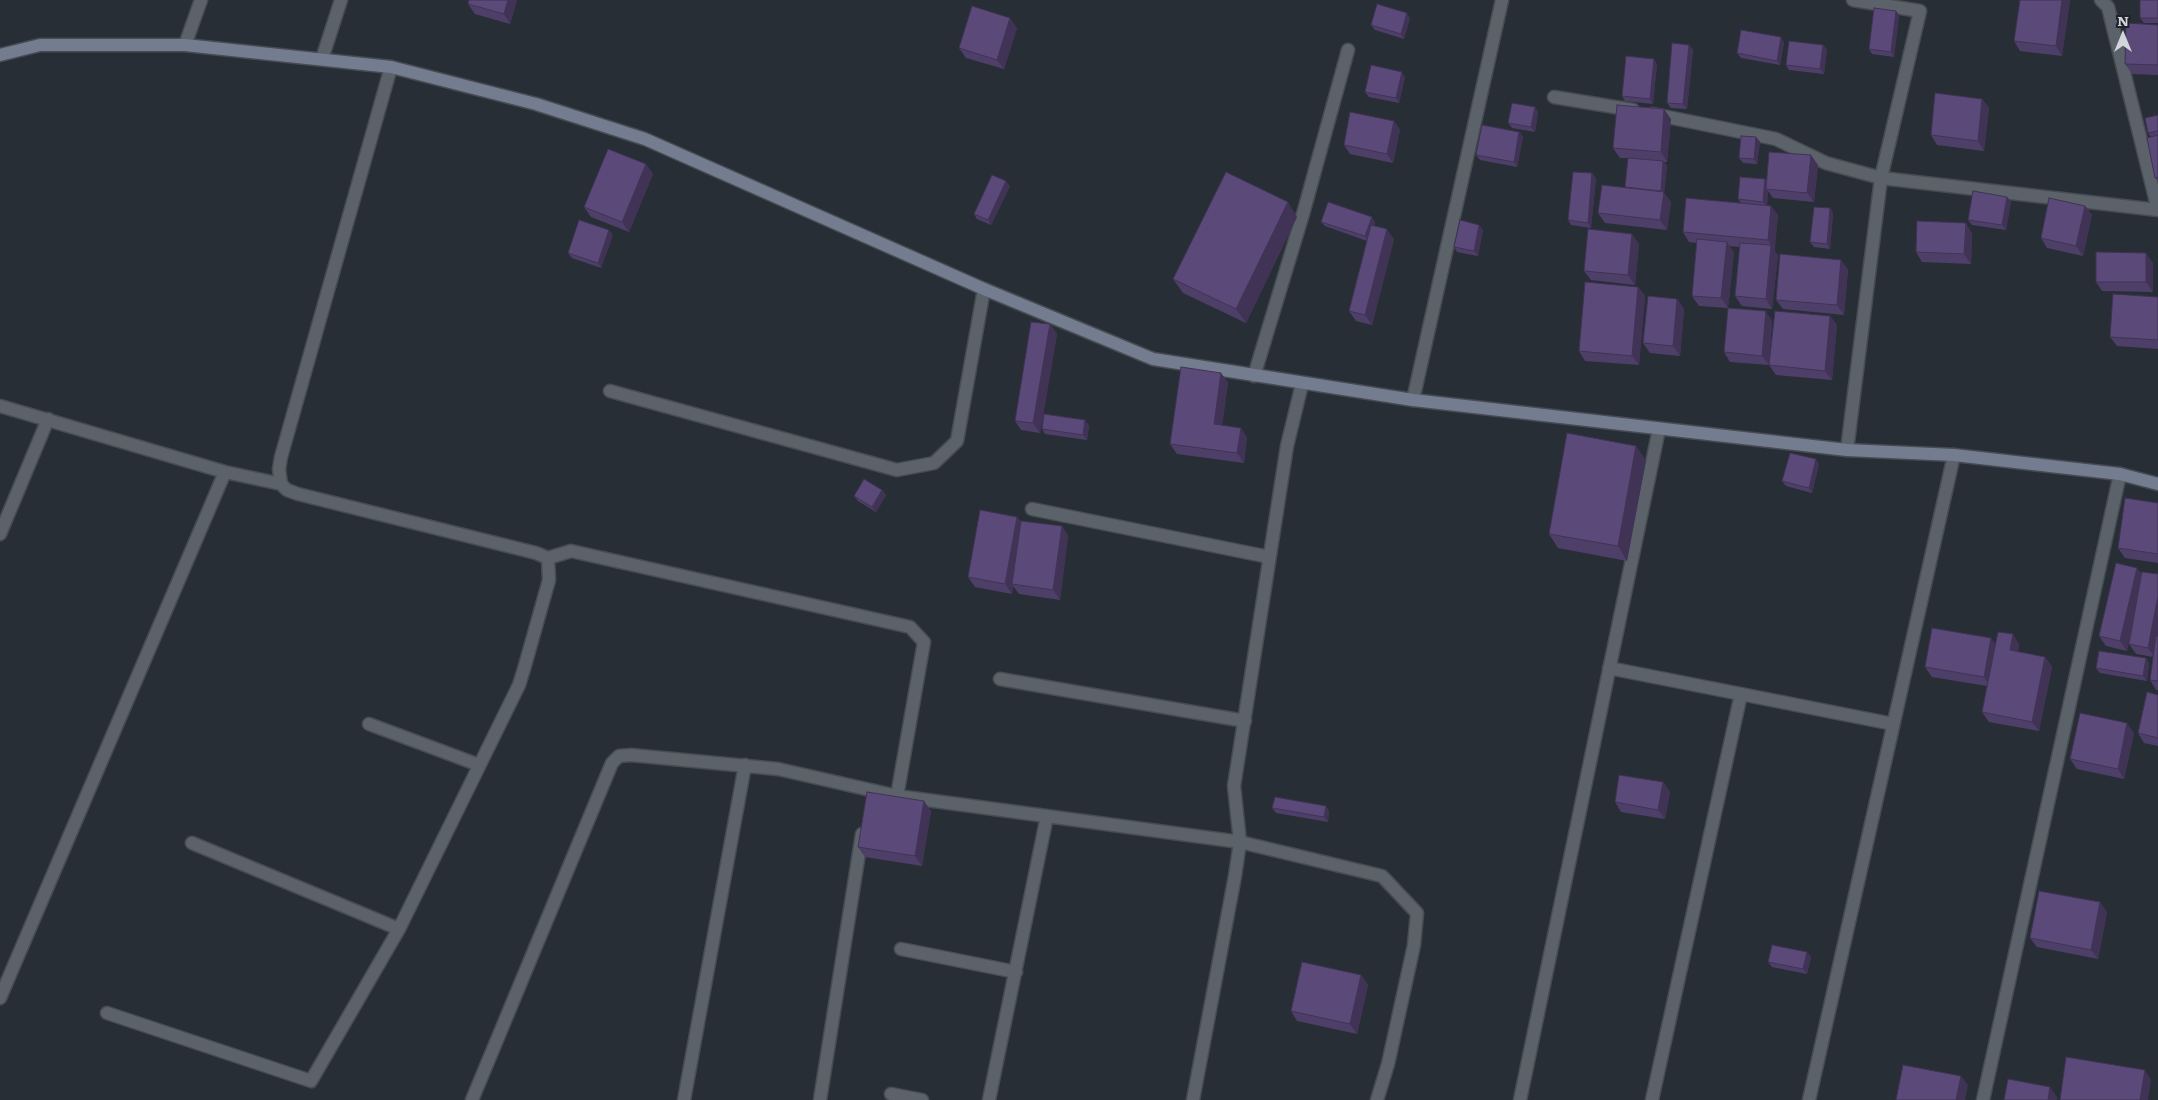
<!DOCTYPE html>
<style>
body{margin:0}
#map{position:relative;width:2158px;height:1100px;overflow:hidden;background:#282e35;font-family:Literata,serif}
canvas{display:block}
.north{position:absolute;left:2098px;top:10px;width:50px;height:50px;-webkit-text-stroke:4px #1e242b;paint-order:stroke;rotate:0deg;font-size:14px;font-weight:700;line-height:20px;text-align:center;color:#d2d6da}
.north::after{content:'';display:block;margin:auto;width:18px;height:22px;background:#d2d6da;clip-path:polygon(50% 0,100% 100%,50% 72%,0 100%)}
</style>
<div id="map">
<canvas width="2158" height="1100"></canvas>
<div class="north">N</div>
</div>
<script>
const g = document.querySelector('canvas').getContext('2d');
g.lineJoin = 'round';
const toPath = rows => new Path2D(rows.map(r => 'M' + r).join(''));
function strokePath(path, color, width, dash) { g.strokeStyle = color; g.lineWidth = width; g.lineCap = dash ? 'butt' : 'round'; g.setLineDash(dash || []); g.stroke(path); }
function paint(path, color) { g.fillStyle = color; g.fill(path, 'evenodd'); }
const minor = toPath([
 [2101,0,2108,7,2158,210],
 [185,45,201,0],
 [322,59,341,0],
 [1554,97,1633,110],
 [1653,114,1776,139,1826,163,1881,178,2158,210],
 [1254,376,1303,214,1348,50],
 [610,391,897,470,934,463,957,441,984,289],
 [1413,400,1502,0],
 [0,406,225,472,281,484],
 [1847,450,1881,178,1920,11,1853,0],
 [1032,509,1269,557],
 [0,534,48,419],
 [548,558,571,551,910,627,924,642,897,796],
 [1609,668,1893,724],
 [1000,679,1245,721],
 [369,724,479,765],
 [192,843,399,929],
 [901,949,1016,972],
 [0,998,225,472],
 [107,1013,311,1081,399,929,519,685,524,669,549,580,548,558,536,553,298,494,287,490,281,484,279,469,281,457,391,67],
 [891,1094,922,1100],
 [472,1100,612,763,619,756,631,755,778,769,897,796,1240,842,1382,876,1417,913,1414,945,1388,1064,1377,1100],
 [684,1100,745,765],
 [820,1100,862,834],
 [989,1100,1047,816],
 [1193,1100,1235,876,1240,842,1234,786,1287,446,1302,384],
 [1520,1100,1659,429],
 [1652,1100,1741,694],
 [1809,1100,1954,455],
 [1983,1100,2120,474]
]);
const secondary = toPath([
 [0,55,40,45,185,45,391,67,536,104,645,139,984,289,1153,359,1413,400,1847,450,1954,455,2120,474,2158,484]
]);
strokePath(minor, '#464c51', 15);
strokePath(secondary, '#464c51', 15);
strokePath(minor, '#5b626a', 12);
strokePath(secondary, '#747c90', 12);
paint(toPath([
 [469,0,517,0,510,24,475,14,468,4],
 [2020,0,2070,0,2062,56,2020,51,2014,41],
 [2158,0,2158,23,2144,23,2140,18],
 [1896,11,1899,15,1894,57,1872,54,1869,49],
 [1410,18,1404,39,1375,30,1371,25],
 [2158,25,2158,75,2132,74,2125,64],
 [1017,28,1004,69,966,58,959,48],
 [1784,42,1780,65,1741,58,1737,53],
 [1689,45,1693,50,1687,109,1671,108,1667,103],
 [1823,45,1827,50,1824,74,1789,70,1786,65],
 [1657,64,1653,104,1625,101,1622,96],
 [1405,77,1399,103,1369,97,1365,92],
 [1982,99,1989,108,1984,151,1937,145,1931,135],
 [1535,107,1538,112,1535,132,1512,128,1508,123],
 [2158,115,2158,182,2155,178,2151,137,2148,133],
 [1671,119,1667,162,1664,162,1667,166,1664,193,1671,202,1667,230,1605,223,1598,213,1625,188,1628,158,1620,158,1613,148],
 [1394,121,1400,130,1393,163,1350,154,1344,145],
 [1519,132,1523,137,1517,167,1480,160,1476,155],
 [1756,137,1760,142,1757,164,1743,163,1739,158],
 [646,164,653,174,629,232,591,217,584,207],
 [1818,165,1814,202,1773,198,1768,191,1767,205,1778,215,1774,250,1778,255,1772,309,1742,306,1735,296,1740,247,1729,246,1734,252,1728,308,1699,306,1692,296,1697,243,1689,242,1683,232,1741,203,1738,199,1765,179,1767,182],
 [1596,178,1591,228,1571,225,1568,220],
 [1010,186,991,225,977,219,974,214],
 [2007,197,2011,202,2006,230,1972,225,1968,220],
 [2085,206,2092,215,2083,256,2047,248,2041,238],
 [1830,208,1833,213,1830,249,1814,247,1810,242],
 [1297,217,1246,323,1183,293,1173,279],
 [1321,222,1375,222,1374,226,1394,239,1372,325,1356,321,1349,311,1367,241,1325,226],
 [1479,225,1483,230,1478,256,1457,252,1454,247],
 [1972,233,1971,264,1922,262,1916,252],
 [613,235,601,268,572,258,568,253],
 [1639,244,1635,285,1591,280,1584,271],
 [2153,263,2153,292,2102,291,2096,282],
 [1848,269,1844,315,1783,309,1776,300],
 [1638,287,1645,296,1639,365,1585,361,1579,351],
 [2158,297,2158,349,2117,346,2110,337],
 [1677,299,1684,309,1680,356,1650,353,1643,343],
 [1830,316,1837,325,1832,380,1776,375,1769,365],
 [1772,321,1769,365,1730,362,1724,352],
 [1050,324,1057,334,1040,433,1021,430,1015,421],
 [1221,373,1228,383,1222,425,1247,437,1244,463,1177,454,1170,444],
 [1089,425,1087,440,1045,434,1042,429],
 [1646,460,1627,561,1558,548,1549,534],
 [1819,464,1812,493,1786,486,1782,481],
 [882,490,886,495,876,512,858,501,854,496],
 [2158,503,2158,563,2125,558,2118,548],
 [1017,517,1021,522,1062,526,1068,536,1060,600,1019,594,1013,586,1012,594,975,587,968,577],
 [2137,568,2142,575,2158,574,2158,690,2156,690,2150,680,2153,657,2136,654,2129,644,2131,633,2127,651,2106,646,2099,636],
 [1996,644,2019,644,2018,652,2045,657,2052,667,2039,731,1989,722,1982,712,1987,686,1932,677,1925,667],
 [2146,658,2149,663,2147,681,2100,673,2096,668],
 [2158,695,2158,746,2144,743,2138,733],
 [2134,733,2124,779,2077,769,2070,759],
 [1663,782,1670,792,1665,819,1621,812,1615,802],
 [1326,806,1329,811,1328,822,1276,813,1272,808],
 [931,811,922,866,865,857,858,847],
 [2107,912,2098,959,2037,947,2030,938],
 [1811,957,1807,974,1772,967,1768,962],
 [1361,975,1368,985,1357,1034,1297,1021,1291,1011]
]), '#4e3f69');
paint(toPath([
 [508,0,517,0,510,24,504,14],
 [2062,0,2070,0,2062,56,2056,46],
 [1896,11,1899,15,1894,57,1891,52],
 [1407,13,1410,18,1404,39,1401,34],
 [1010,18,1017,28,1004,69,997,60],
 [1781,37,1784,42,1780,65,1777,61],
 [1689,45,1693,50,1687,109,1683,104],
 [1823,45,1827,50,1824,74,1820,69],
 [1654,59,1657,64,1653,104,1650,99],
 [1402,72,1405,77,1399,103,1396,98],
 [1982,99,1989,108,1984,151,1978,141],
 [1535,107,1538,112,1535,132,1531,127],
 [1664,109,1671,119,1667,162,1661,152],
 [1394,121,1400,130,1393,163,1387,154],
 [1519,132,1523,137,1517,167,1514,162],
 [1756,137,1760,142,1757,164,1754,159],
 [1811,155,1818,165,1814,202,1807,193],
 [1663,161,1667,166,1664,193,1671,202,1667,230,1660,220,1663,195,1661,191],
 [646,164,653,174,629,232,622,222],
 [1592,173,1596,178,1591,228,1588,223],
 [1765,179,1769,184,1766,189,1768,191,1767,207,1763,202],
 [1006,181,1010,186,991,225,988,220],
 [2007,197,2011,202,2006,230,2002,225],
 [1288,202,1297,217,1246,323,1236,309],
 [1771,206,1778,215,1775,250,1768,240],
 [2085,206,2092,215,2083,256,2076,246],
 [1830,208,1833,213,1830,249,1827,244],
 [1372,217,1375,222,1368,241,1365,236],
 [1966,223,1972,233,1971,264,1964,254],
 [1479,225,1483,230,1478,256,1474,251],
 [1387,229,1394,239,1372,325,1365,315],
 [609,230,613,235,601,268,598,263],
 [1632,234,1639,244,1635,285,1628,275],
 [1727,242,1734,252,1728,308,1721,298],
 [1771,245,1778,255,1772,309,1766,299],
 [2146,253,2153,263,2153,292,2146,282],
 [1841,260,1848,269,1844,315,1837,305],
 [1638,287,1645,296,1639,365,1632,356],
 [1677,299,1684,309,1680,356,1673,346],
 [1766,311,1772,321,1769,365,1762,356],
 [1830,316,1837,325,1832,380,1825,371],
 [1050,324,1057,334,1040,433,1033,423],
 [1221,373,1228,383,1221,434,1214,424],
 [1085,420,1089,425,1087,440,1083,435],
 [1241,428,1247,437,1244,463,1237,453],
 [1636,446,1646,460,1627,561,1618,546],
 [1816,459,1819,464,1812,493,1809,488],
 [882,490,886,495,876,512,872,507],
 [1017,517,1024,527,1012,584,1013,586,1012,594,1005,584],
 [1062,526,1068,536,1060,600,1053,590],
 [2137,568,2143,578,2127,651,2120,641],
 [2158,596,2158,642,2155,657,2148,648],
 [2013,634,2019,644,2017,660,2010,650],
 [1991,638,1998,647,1991,687,1984,677],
 [2045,657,2052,667,2039,731,2032,722],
 [2146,658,2149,663,2147,681,2143,676],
 [2127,723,2134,733,2124,779,2118,769],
 [1663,782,1670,792,1665,819,1658,810],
 [924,801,931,811,922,866,915,856],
 [1326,806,1329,811,1328,822,1324,817],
 [2100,902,2107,912,2098,959,2091,950],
 [1807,952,1811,957,1807,974,1803,969],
 [1361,975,1368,985,1357,1034,1350,1024],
 [2145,1070,2151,1080,2148,1100,2140,1100],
 [1961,1076,1968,1085,1965,1100,1956,1100],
 [2050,1087,2057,1097,2057,1100,2048,1100]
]), '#403355');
const building = toPath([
 [469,0,508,0,504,14,468,4,469,0],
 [2020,0,2062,0,2056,46,2014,41,2020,0],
 [2140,0,2158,0,2158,18,2140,18,2140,0],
 [1377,4,1407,13,1401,34,1371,25,1377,4],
 [972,6,1010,18,997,60,959,48,972,6],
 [1874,8,1896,11,1891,52,1869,49,1874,8],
 [2126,23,2158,25,2158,65,2125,64,2126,23],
 [1741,30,1781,37,1777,61,1737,53,1741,30],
 [1789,41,1823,45,1820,69,1786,65,1789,41],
 [1672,43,1689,45,1683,104,1667,103,1672,43],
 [1626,56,1654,59,1650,99,1622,96,1626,56],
 [1371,65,1402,72,1396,98,1365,92,1371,65],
 [1935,93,1982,99,1978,141,1931,135,1935,93],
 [1512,103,1535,107,1531,127,1508,123,1512,103],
 [1617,105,1664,109,1661,152,1613,148,1617,105],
 [1350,112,1394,121,1387,154,1344,145,1350,112],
 [2158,115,2158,131,2148,133,2145,118,2158,115],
 [1482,125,1519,132,1514,162,1476,155,1482,125],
 [2158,135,2158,177,2155,178,2147,138,2158,135],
 [1741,136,1756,137,1754,159,1739,158,1741,136],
 [608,149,646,164,622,222,584,207,608,149],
 [1769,152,1811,155,1807,193,1766,189,1769,152],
 [1628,158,1663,161,1661,191,1625,187,1628,158],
 [1226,172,1288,202,1236,309,1173,279,1226,172],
 [1573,172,1592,173,1588,223,1568,220,1573,172],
 [992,175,1006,181,988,220,974,214,992,175],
 [1740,177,1765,179,1763,202,1738,199,1740,177],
 [1602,185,1664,192,1660,220,1598,213,1602,185],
 [1973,191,2007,197,2002,225,1968,220,1973,191],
 [1686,198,1771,206,1768,240,1683,232,1686,198],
 [2049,198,2085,206,2076,246,2041,238,2049,198],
 [1328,202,1372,217,1365,236,1321,222,1328,202],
 [1814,207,1830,208,1827,244,1810,242,1814,207],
 [579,220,609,230,598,263,568,253,579,220],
 [1460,220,1479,225,1474,251,1454,247,1460,220],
 [1917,221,1966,223,1964,254,1916,252,1917,221],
 [1371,225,1387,229,1365,315,1349,311,1371,225],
 [1588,229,1632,234,1628,275,1584,271,1588,229],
 [1697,239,1727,242,1721,298,1692,296,1697,239],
 [1740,243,1771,245,1766,299,1735,296,1740,243],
 [2096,252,2146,253,2146,282,2096,282,2096,252],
 [1780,254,1841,260,1837,305,1776,300,1780,254],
 [1585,282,1638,287,1632,356,1579,351,1585,282],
 [2113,294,2158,297,2158,340,2110,337,2113,294],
 [1648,296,1677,299,1673,346,1643,343,1648,296],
 [1728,308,1766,311,1762,356,1724,352,1728,308],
 [1775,311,1830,316,1825,371,1769,365,1775,311],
 [1031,322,1050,324,1033,423,1015,421,1031,322],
 [1181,367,1221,373,1214,424,1241,428,1237,453,1170,444,1181,367],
 [1044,414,1085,420,1083,435,1042,429,1044,414],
 [1567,433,1636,446,1618,546,1549,534,1567,433],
 [1790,453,1816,459,1809,488,1782,481,1790,453],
 [864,479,882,490,872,507,854,496,864,479],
 [2125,498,2158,503,2158,554,2118,548,2125,498],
 [980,510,1017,517,1005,584,968,577,980,510],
 [1021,521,1062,526,1053,590,1012,584,1021,521],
 [2116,563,2137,568,2120,641,2099,636,2116,563],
 [2142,572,2158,574,2158,596,2148,648,2129,644,2142,572],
 [1932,628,1991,638,1984,677,1925,667,1932,628],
 [1998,632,2013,634,2010,650,2045,657,2032,722,1982,712,1998,632],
 [2156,636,2158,636,2158,681,2150,680,2156,636],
 [2099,651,2146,658,2143,676,2096,668,2099,651],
 [2147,692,2158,695,2158,738,2138,733,2147,692],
 [2080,713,2127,723,2118,769,2070,759,2080,713],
 [1619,775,1663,782,1658,810,1615,802,1619,775],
 [867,792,924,801,915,856,858,847,867,792],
 [1275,797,1326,806,1324,817,1272,808,1275,797],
 [2039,891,2100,902,2091,950,2030,938,2039,891],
 [1772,945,1807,952,1803,969,1768,962,1772,945],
 [1302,962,1361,975,1350,1024,1291,1011,1302,962],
 [2066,1057,2145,1070,2140,1100,2060,1100,2066,1057],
 [1903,1065,1961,1076,1956,1100,1896,1100,1903,1065],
 [2008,1079,2050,1087,2048,1100,2004,1100,2008,1079]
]);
paint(building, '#5b497a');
strokePath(building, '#403355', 1);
</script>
